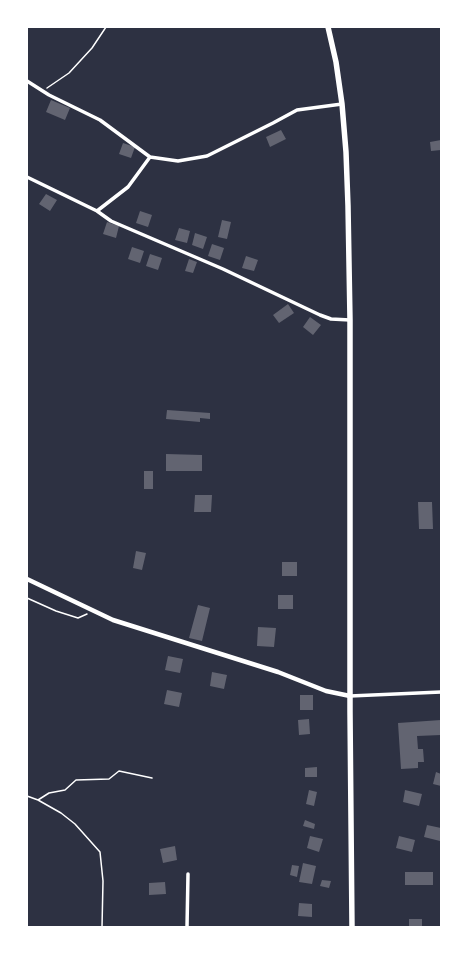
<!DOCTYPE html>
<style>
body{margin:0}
#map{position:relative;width:468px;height:954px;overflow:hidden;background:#2d3142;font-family:Inter,sans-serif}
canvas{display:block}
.frame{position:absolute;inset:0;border:28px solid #fff;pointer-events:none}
</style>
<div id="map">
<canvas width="468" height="954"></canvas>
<div class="frame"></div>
</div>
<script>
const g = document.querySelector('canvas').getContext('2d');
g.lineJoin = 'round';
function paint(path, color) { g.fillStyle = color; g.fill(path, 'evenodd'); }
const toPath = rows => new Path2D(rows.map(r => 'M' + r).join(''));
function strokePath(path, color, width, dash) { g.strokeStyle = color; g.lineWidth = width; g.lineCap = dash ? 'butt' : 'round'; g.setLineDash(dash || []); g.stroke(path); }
paint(toPath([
 [51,100,70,108,65,120,46,112],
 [281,130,286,139,270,147,266,137],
 [441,140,441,150,431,151,430,142],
 [123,143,135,147,131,158,119,154],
 [46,194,57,200,50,211,39,204],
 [140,211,152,215,148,227,136,223],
 [222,220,231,222,227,239,218,237],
 [107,222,119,226,116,238,103,234],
 [179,228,190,231,187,243,175,240],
 [195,233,207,237,203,249,192,245],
 [212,244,224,248,220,260,208,256],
 [132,247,144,251,140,263,128,259],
 [150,254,162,258,158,270,146,266],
 [246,256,258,260,254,271,242,268],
 [189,259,197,262,193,273,185,271],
 [288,304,294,313,279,323,273,315],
 [310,317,321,325,313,335,303,327],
 [167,410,210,413,210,419,200,418,200,422,166,419],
 [166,454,202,455,202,471,166,471],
 [144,471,153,471,153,489,144,489],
 [195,495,212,495,211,512,194,512],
 [418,502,432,502,433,529,419,529],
 [136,551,146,553,142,570,133,568],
 [282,562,297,562,297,576,282,576],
 [278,595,293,595,293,609,278,609],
 [198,605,210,608,202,641,189,638],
 [258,627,276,628,274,647,257,646],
 [168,656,183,659,180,673,165,670],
 [212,672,227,675,224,689,210,686],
 [167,690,182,693,179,707,164,704],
 [300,695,313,695,313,710,300,710],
 [309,719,310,734,299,735,298,720],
 [441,720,441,735,417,736,418,749,423,749,424,762,418,762,418,768,401,769,398,723],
 [317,767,317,777,305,777,305,768],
 [436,772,441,774,441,786,433,784],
 [309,790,317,792,314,806,306,804],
 [405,790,422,794,419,806,403,802],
 [305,820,315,824,314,829,303,826],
 [427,825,441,828,440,841,424,837],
 [310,836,323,839,319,852,307,848],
 [399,836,415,840,412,852,396,848],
 [175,846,177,860,163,863,160,849],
 [303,863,316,866,312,884,299,882],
 [292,865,299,866,297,877,290,875],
 [405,872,433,872,433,885,405,885],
 [322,880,331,881,329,888,320,886],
 [165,882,166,894,149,895,149,883],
 [299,903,312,904,312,917,298,916],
 [409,919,422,919,422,927,409,927]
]), '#626471');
strokePath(toPath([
 [47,88,69,73,92,48,106,27],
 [27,598,56,611,78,618,87,614],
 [27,796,38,800,61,813,75,824,100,852,103,881,102,927],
 [38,800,49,793,65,790,76,780,109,779,119,771,152,778]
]), '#fff', 1.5);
strokePath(toPath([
 [27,81,49,95,100,120,150,157],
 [27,177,97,211,111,221,223,269,320,315,331,319,350,320],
 [97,211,128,187,150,157,178,161,207,156,273,123,297,110,342,104],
 [350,696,441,692],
 [187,927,188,874]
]), '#fff', 3.5);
strokePath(toPath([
 [27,579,113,620,278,672,326,691,350,696]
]), '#fff', 4.5);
strokePath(toPath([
 [328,27,336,62,342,104,346,152,348,206,350,320,350,712,352,927]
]), '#fff', 5.5);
</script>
